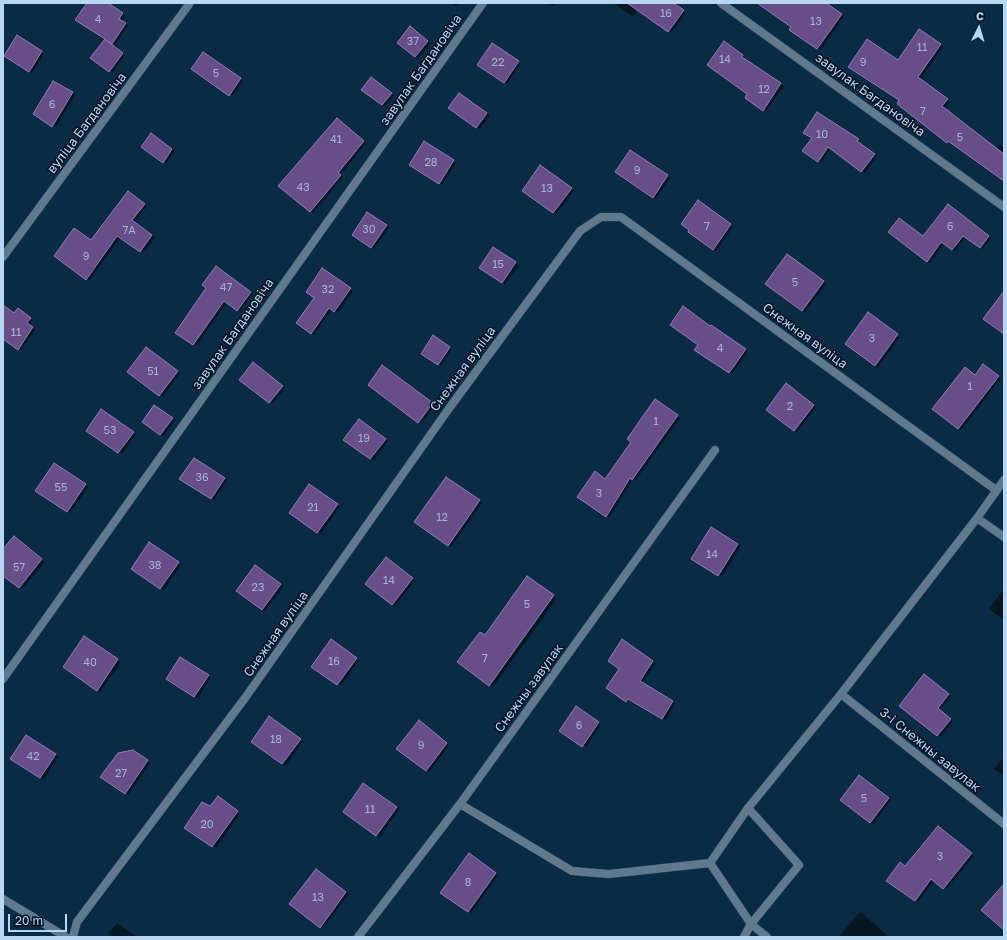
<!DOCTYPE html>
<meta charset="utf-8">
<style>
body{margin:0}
#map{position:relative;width:1007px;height:940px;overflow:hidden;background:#092b43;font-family:"Golos Text",sans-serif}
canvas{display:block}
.frame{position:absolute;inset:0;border:4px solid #b9d7f1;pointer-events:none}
.north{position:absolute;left:959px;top:8px;width:40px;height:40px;-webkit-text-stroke:3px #001225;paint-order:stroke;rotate:5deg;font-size:11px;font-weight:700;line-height:16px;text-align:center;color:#b9d7f1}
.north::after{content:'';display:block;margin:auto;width:14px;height:18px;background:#b9d7f1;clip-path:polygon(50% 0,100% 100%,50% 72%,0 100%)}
.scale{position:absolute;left:8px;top:914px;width:59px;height:18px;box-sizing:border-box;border:2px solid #b9d7f1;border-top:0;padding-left:5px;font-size:12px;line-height:14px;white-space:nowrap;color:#b9d7f1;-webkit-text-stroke:3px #001225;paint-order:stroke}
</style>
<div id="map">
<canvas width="1007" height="940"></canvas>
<div class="frame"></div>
<div class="north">С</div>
<div class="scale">20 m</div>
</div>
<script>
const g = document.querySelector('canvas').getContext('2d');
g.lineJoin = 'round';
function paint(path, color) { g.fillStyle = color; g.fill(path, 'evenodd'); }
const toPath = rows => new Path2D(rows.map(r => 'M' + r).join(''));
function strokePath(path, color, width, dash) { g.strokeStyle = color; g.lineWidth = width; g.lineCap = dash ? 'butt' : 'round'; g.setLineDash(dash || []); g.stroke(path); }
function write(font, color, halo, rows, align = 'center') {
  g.font = font + ' "Golos Text",sans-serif'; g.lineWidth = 3; g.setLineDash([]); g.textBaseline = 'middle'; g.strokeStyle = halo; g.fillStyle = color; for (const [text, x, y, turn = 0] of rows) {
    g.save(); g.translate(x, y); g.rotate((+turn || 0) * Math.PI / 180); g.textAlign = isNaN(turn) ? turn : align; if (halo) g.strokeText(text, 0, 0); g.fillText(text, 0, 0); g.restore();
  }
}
paint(toPath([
 [88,3,106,3,125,15,122,21,128,25,115,45,108,40,107,42,125,55,112,73,92,58,106,39],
 [452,3,459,3,456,6],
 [548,3,556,3,553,6],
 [613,3,671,3,686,13,671,33,638,9,633,17],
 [769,3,825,3,844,16,821,50,791,29,793,26],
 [413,29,431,43,418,58,398,43],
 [922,32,943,46,920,80,950,102,944,109,997,149,1000,144,1004,147,1004,180,951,142,950,144,947,142,901,100,898,61],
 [17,37,44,54,32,73,5,56],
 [727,44,745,57,744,59,784,86,766,111,749,94],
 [495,46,521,63,507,84,478,65],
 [206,55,243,81,232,96,229,95],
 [374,80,394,95,386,106,363,90],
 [53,82,75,95,56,127,34,114],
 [462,96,490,115,480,129,450,108],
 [818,113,861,142,860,143,877,156,865,173,831,148,821,163,818,161,813,138],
 [340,121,366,143,340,175,343,177,313,213,280,186],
 [154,136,175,151,166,163,163,162],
 [424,143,456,163,442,185,410,165],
 [634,153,670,178,656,199,616,172],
 [543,168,574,191,556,214,523,191],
 [131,194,147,206,134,223,155,237,143,253,121,237,89,281,86,279,91,242],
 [701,203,733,227,716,251,713,249],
 [951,207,991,238,983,249,966,237,955,251,944,244,930,263,927,262,924,237],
 [368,213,389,227,374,249,371,247],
 [496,249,519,265,505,284,502,283],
 [790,257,826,284,805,312,767,284],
 [219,269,253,294,240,311,227,302,197,345,177,332],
 [326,271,353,291,338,313,332,309,314,335,311,333,316,298],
 [21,311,33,320,29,325,35,330,21,350,3,338,3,319],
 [871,315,900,337,878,367,875,365],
 [711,327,748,351,732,374,696,350],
 [433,336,452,349,441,366,422,353],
 [149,350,180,373,163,396,129,372],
 [256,365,285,388,272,404,240,379],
 [986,367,1001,378,961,430,959,428,975,376],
 [385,368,435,405,422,423,419,422],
 [789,386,816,407,797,432,794,430],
 [658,402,680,418,635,481,633,479,609,518,578,497,606,480],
 [157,408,175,420,163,436,143,422],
 [104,412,136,434,122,454,87,430],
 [362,422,388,441,374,460,344,439],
 [194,459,227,480,214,500,181,479],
 [57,466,88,487,70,513,67,511],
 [449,480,482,503,451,547,448,545],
 [313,487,340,506,321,534,290,513],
 [711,528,741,546,722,577,692,558],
 [17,539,45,562,22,589,3,574,3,551],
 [152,545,181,565,164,590,132,569],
 [389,560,415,580,395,606,392,604],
 [258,568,283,587,265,611,262,609],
 [530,578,557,598,493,687,459,662,485,636],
 [1004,589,1004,620,989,609],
 [87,639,121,662,100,692,97,690],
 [334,642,359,660,341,686,313,666],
 [625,642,656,663,642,683,675,703,666,720,631,700,629,702,626,701,620,669],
 [180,658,211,677,198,698,167,679],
 [927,677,951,696,940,710,953,721,941,737,901,706],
 [576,708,601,724,586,747,561,731],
 [272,719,303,741,286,765,252,742],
 [422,723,449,745,429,772,397,748],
 [26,736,58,756,44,779,12,759],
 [132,751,150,763,128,795,125,793],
 [1004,757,1004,776,994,769],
 [862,778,891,800,873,824,870,822],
 [366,786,399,809,380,837,344,812],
 [221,799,240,814,216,848,186,827],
 [939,827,974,856,946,889,934,880,918,902,888,880,906,867],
 [472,856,498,875,471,913,468,911],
 [319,872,349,894,323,928,320,927],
 [860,912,863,914,889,937,838,937],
 [117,923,136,936,135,937,112,937,108,934]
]), '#0007');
const building = toPath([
 [87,3,108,3,123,13,119,19,126,23,112,44,106,40,123,53,109,72,90,58,105,39,75,20,87,3],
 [627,3,673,3,684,10,668,32,627,3],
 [757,3,826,3,842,14,817,49,789,30,791,27,757,3],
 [410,26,428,41,415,57,397,43,410,26],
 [919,29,941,44,918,77,948,99,942,106,1004,154,1004,181,948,141,947,143,897,104,899,100,848,67,867,39,898,60,919,29],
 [17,35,42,51,29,72,4,56,17,35],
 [724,41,743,55,742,57,781,83,763,111,745,98,747,94,707,65,724,41],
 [492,43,519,61,504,83,477,65,492,43],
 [203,52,241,78,229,96,191,69,203,52],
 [371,77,392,93,382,105,361,90,371,77],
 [53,81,73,92,52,127,33,114,53,81],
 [459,93,487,113,476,128,448,108,459,93],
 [817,112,859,139,857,141,875,154,861,172,828,147,818,162,802,151,812,138,803,133,817,112],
 [337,118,364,141,338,173,341,175,310,212,278,186,337,118],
 [151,133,172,149,163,163,141,147,151,133],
 [424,141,454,160,439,184,409,165,424,141],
 [630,150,668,175,653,198,615,172,630,150],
 [540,165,572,188,553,213,522,191,540,165],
 [128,191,145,204,132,220,152,235,140,252,117,236,86,280,54,256,74,228,91,240,128,191],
 [698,200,731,224,713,250,688,232,689,230,681,224,698,200],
 [948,204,989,236,980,248,963,236,952,250,941,242,927,262,888,232,899,218,923,236,948,204],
 [367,212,387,225,371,248,352,235,367,212],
 [493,247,516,262,502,283,479,268,493,247],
 [787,254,824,281,802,311,765,284,787,254],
 [216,266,251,292,237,311,224,301,193,345,175,333,206,288,202,285,216,266],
 [322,268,351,288,334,312,329,308,311,334,296,323,314,298,306,292,322,268],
 [1004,291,1004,334,983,319,1004,291],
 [3,305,14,313,18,308,31,318,27,323,33,327,18,350,3,339,3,305],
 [683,306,710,326,711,325,746,349,729,373,694,350,698,345,670,325,683,306],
 [868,312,898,334,875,366,845,344,868,312],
 [433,335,450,347,438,365,421,354,433,335],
 [146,347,178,371,159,396,127,372,146,347],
 [253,362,283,386,269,403,239,380,253,362],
 [983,364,999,376,958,429,932,409,965,367,975,375,983,364],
 [382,365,433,403,418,423,368,385,382,365],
 [786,383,814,405,794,431,766,410,786,383],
 [655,399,678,415,632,480,630,478,606,517,577,497,595,471,605,479,631,442,627,439,655,399],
 [154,405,173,418,160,435,142,422,154,405],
 [101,409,134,432,118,453,86,431,101,409],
 [359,419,386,439,370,459,343,440,359,419],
 [194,458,225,478,211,499,179,479,194,458],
 [54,463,86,484,67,512,35,491,54,463],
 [446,477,480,500,448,546,414,522,446,477],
 [309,484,338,504,317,533,289,513,309,484],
 [711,527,738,544,718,576,691,559,711,527],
 [14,536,42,559,19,588,3,576,3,549,14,536],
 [149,542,179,562,160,589,131,569,149,542],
 [386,557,413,578,392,605,365,584,386,557],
 [255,565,281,584,262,610,236,591,255,565],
 [527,576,554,595,489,686,457,662,480,632,485,635,527,576],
 [84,636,118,659,97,691,63,667,84,636],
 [331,639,357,658,337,685,311,667,331,639],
 [622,639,653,661,640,681,673,701,662,719,628,699,626,702,606,688,619,669,608,661,622,639],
 [180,657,209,675,194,697,166,679,180,657],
 [924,674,949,694,938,708,951,719,937,736,899,706,924,674],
 [576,706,599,722,582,747,559,731,576,706],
 [269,716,301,739,282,764,251,742,269,716],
 [419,720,447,743,426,771,396,749,419,720],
 [26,735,56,754,40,778,10,759,26,735],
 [133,750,148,760,125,794,100,777,118,753,133,750],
 [859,775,889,798,870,823,840,800,859,775],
 [363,783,397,807,376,836,343,812,363,783],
 [218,796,238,811,212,847,184,828,202,802,210,806,218,796],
 [938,826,972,853,943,889,931,879,915,901,886,881,900,862,905,866,938,826],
 [469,853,496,873,468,912,440,893,469,853],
 [316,869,346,892,320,928,289,904,316,869],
 [1004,884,1004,930,981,910,1004,884]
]);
paint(building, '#674e86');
strokePath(building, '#967aba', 1);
const service = toPath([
 [744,937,751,924,799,865,748,808]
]);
const minor = toPath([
 [721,3,1004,207],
 [3,257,190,3],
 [977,518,1004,537],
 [3,679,483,3],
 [841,694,1004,824],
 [460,804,572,871,609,874,710,863],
 [3,899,66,937],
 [73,937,77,922,245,698,450,407,580,231,601,217,621,217,996,490],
 [358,937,460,804,715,450],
 [767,937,751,924,710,863,748,808,841,694,977,518,1004,480]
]);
strokePath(service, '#25475f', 9);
strokePath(minor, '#25475f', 9);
strokePath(service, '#61798c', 8);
strokePath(minor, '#61798c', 8);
write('11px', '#a4b5d6', null, [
 ["16",666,14],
 ["4",98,20],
 ["13",816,22],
 ["37",413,42],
 ["11",922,48],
 ["14",725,60],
 ["22",498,63],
 ["9",863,63],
 ["5",216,74],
 ["12",764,90],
 ["6",52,105],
 ["7",923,112],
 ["10",822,135],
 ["5",960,138],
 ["41",336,140],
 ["28",431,163],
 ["9",637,171],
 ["43",303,188],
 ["13",547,189],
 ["7",707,227],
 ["6",950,227],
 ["30",369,230],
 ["7А",129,231],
 ["9",86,257],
 ["15",498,265],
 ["5",795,283],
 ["47",226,288],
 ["32",328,290],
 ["11",16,333],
 ["3",872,339],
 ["4",720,349],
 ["51",153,372],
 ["1",970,387],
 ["2",790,407],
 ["1",656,422],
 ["53",110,431],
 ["19",364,439],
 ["36",202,478],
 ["55",61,488],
 ["3",599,494],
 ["21",313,508],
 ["12",442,518],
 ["14",712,555],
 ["38",155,566],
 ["57",19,568],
 ["14",389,581],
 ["23",258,588],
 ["5",527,605],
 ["7",485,659],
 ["16",334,662],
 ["40",90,663],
 ["6",579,726],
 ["18",276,740],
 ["9",421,746],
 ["42",33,757],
 ["27",121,774],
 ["5",864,799],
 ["11",370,810],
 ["20",207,825],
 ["3",940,857],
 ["8",468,883],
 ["13",318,898]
]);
write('13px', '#b9d7f1', '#001225', [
 ["завулак Багдановіча",421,70,-55],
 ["завулак Багдановіча",870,95,36],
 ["вуліца Багдановіча",87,123,-53],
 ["завулак Багдановіча",233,334,-55],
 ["Снежная вуліца",805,336,36],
 ["Снежная вуліца",463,369,-54],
 ["Снежная вуліца",276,634,-55],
 ["Снежны завулак",529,688,-54],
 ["3-і Снежны завулак",930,750,39]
]);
</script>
